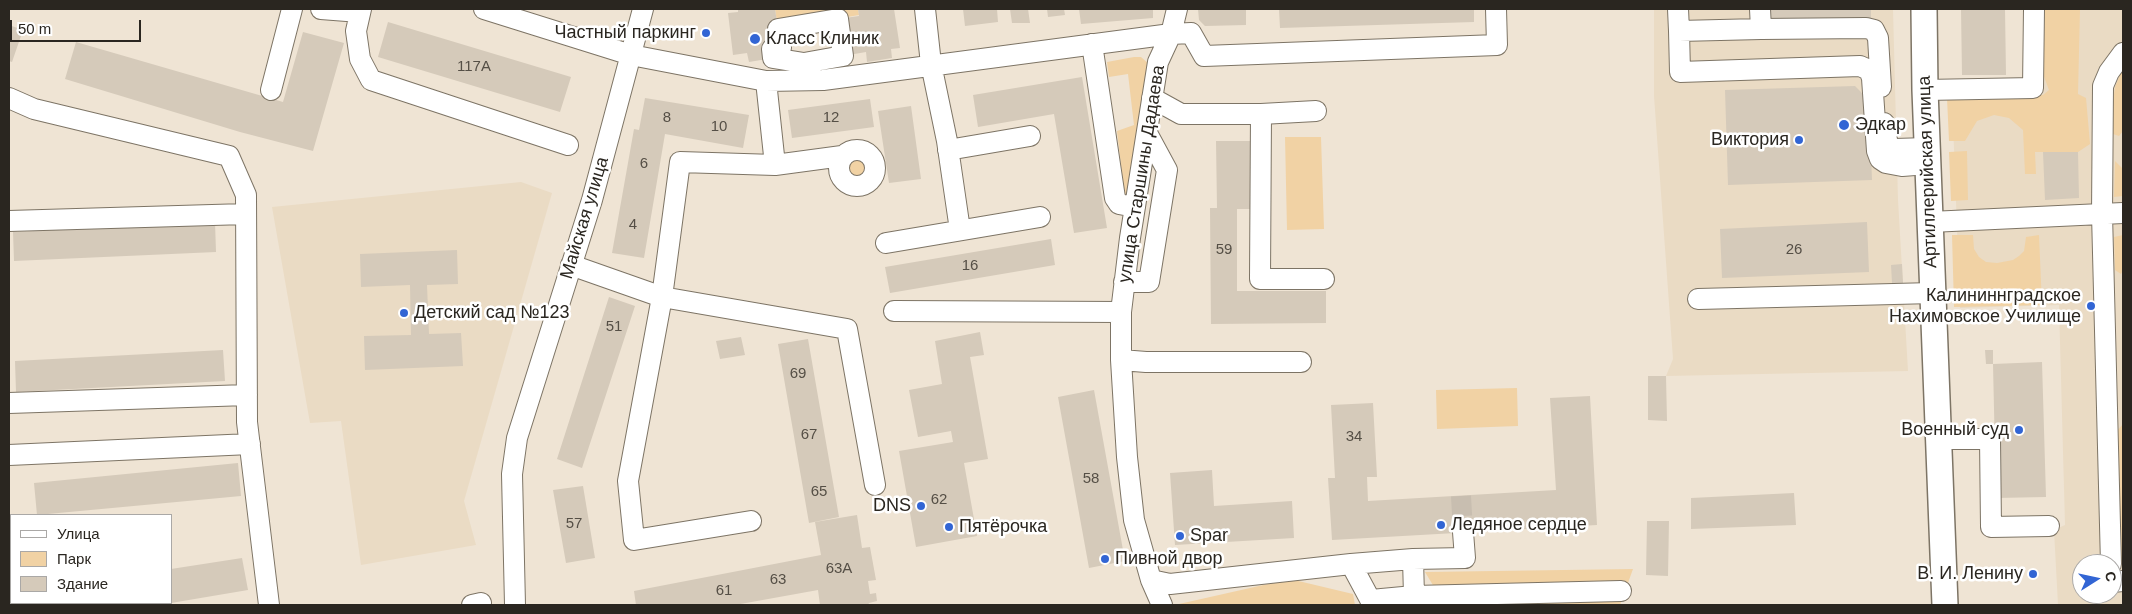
<!DOCTYPE html>
<meta charset="utf-8">
<style>
body{margin:0}
#map{position:relative;width:2132px;height:614px;overflow:hidden;background:#efe4d4;font-family:Arial,sans-serif}
canvas{display:block}
.frame{position:absolute;inset:0;border:10px solid #2a2620;pointer-events:none}
.legend{position:absolute;left:10px;top:514px;width:162px;height:90px;box-sizing:border-box;background:#fff;border:1px solid #aaa8a6;margin:0;padding:6px 9px;list-style:none;font-size:15px;color:#2a2620}
.legend li{display:flex;align-items:center;gap:10px;height:25px}
.legend b{width:25px;border:1px solid #aaa8a6}
.north{position:absolute;left:2072px;top:554px;width:50px;height:50px;box-sizing:border-box;background:#fff;border:1px solid #aaa8a6;border-radius:50%;rotate:80deg;font-size:14px;font-weight:700;line-height:20px;text-align:center;color:#2a2620}
.north::after{content:'';display:block;margin:auto;width:18px;height:22px;background:#3265d4;clip-path:polygon(50% 0,100% 100%,50% 72%,0 100%)}
.scale{position:absolute;left:10px;top:20px;width:131px;height:22px;box-sizing:border-box;border:2px solid #2a2620;border-top:0;padding-left:6px;font-size:15px;line-height:18px;white-space:nowrap;color:#2a2620;-webkit-text-stroke:4px #fff;paint-order:stroke}
</style>
<div id="map">
<canvas width="2132" height="614"></canvas>
<div class="frame"></div>
<ul class="legend">
<li><b style="height:6px;background:#fff"></b>Улица</li>
<li><b style="height:14px;background:#f1d2a4"></b>Парк</li>
<li><b style="height:14px;background:#d5caba"></b>Здание</li>
</ul>
<div class="north">С</div>
<div class="scale">50 m</div>
</div>
<script>
const g = document.querySelector('canvas').getContext('2d');
g.lineJoin = 'round';
function paint(path, color) { g.fillStyle = color; g.fill(path, 'evenodd'); }
const toPath = rows => new Path2D(rows.map(r => 'M' + r).join(''));
function strokePath(path, color, width, dash) { g.strokeStyle = color; g.lineWidth = width; g.lineCap = dash ? 'butt' : 'round'; g.setLineDash(dash || []); g.stroke(path); }
function write(font, color, halo, rows, align = 'center') {
  g.font = font + ' Arial,sans-serif'; g.lineWidth = 5; g.setLineDash([]); g.textBaseline = 'middle'; g.strokeStyle = halo; g.fillStyle = color; for (const [text, x, y, turn = 0] of rows) {
    g.save(); g.translate(x, y); g.rotate((+turn || 0) * Math.PI / 180); g.textAlign = isNaN(turn) ? turn : align; if (halo) g.strokeText(text, 0, 0); g.fillText(text, 0, 0); g.restore();
  }
}
paint(toPath([
 [1654,9,1893,9,1898,200,1908,371,1666,376,1673,359,1654,96],
 [2034,9,2123,9,2123,605,2058,605,2054,530,2065,525,2059,305,1960,308,1952,96,2033,88],
 [2082,564,2112,564,2112,594,2082,594],
 [521,182,552,193,464,501,476,545,361,565,341,421,310,423,272,207]
]), '#eadbc4');
paint(toPath([
 [775,9,858,9,859,15,778,29],
 [2045,9,2080,9,2078,94,2086,98,2090,144,2078,152,2035,152,2036,174,2025,174,2023,130,2009,118,1994,115,1977,121,1965,141,1949,141,1947,98,2043,95,2049,90,2043,74],
 [1134,57,1141,57,1149,64,1129,195,1126,195,1124,192,1117,131,1134,125,1128,74,1109,77,1107,62],
 [2123,68,2123,131,2119,136,2113,134,2112,110,2115,87],
 [1285,137,1321,137,1324,229,1287,230],
 [1967,151,1968,200,1951,201,1949,152],
 '844 168a13 13 0 1 1 26 0a13 13 0 1 1-26 0Z',
 [2115,161,2123,169,2123,196,2114,197],
 [1952,235,1973,235,1974,249,1979,257,1986,262,1997,263,2013,260,2019,256,2024,251,2026,237,2039,235,2042,305,1954,307],
 [2123,235,2123,270,2121,274,2115,270,2114,237],
 [1517,388,1518,426,1437,429,1436,390],
 [2123,424,2123,564,2119,561,2116,432],
 [1633,569,1620,605,1445,605,1425,572],
 [1290,579,1353,594,1355,605,1180,605,1179,604]
]), '#f1d2a4');
paint(toPath([
 [738,9,775,9,781,48,773,58,749,62,747,53,733,55,728,13,738,12],
 [858,9,894,9,900,48,891,49,892,58,867,62,866,52,843,56,838,19,859,16],
 [963,9,997,9,998,22,965,26],
 [1010,9,1028,9,1030,23,1012,23],
 [1047,9,1064,9,1065,15,1048,17],
 [1079,9,1153,9,1153,18,1081,24],
 [1198,9,1246,9,1246,25,1205,26,1199,20],
 [1279,9,1474,9,1474,22,1280,28],
 [1766,9,1871,9,1871,20,1767,23],
 [1961,9,2005,9,2006,75,1962,75],
 [388,22,571,77,560,112,378,57],
 [9,25,23,30,12,62,9,61],
 [303,32,344,43,313,151,240,132,65,79,76,42,283,102],
 [1082,77,1107,228,1074,233,1054,114,978,127,973,95],
 [1855,86,1869,100,1872,180,1728,185,1725,90],
 [645,98,749,115,743,148,665,134,644,258,612,253,634,129,639,130],
 [870,99,874,127,792,138,788,110],
 [911,106,921,179,889,183,878,111],
 [1216,141,1252,141,1252,209,1237,209,1237,291,1326,291,1326,323,1211,324,1210,208,1217,208],
 [2043,152,2078,152,2079,198,2045,200],
 [215,222,216,252,14,261,13,232],
 [1867,222,1869,272,1722,278,1720,229],
 [1051,239,1055,265,890,293,885,267],
 [457,250,458,284,427,285,429,334,461,333,463,366,365,370,364,336,411,335,410,285,361,287,360,254],
 [1902,264,1903,283,1892,283,1891,265],
 [609,297,635,306,582,468,557,459],
 [980,332,984,355,970,357,988,459,964,463,977,536,916,547,899,451,953,442,951,431,918,437,909,390,942,384,935,341],
 [741,337,745,355,720,359,716,341],
 [808,339,839,517,809,523,778,344],
 [223,350,225,381,16,392,15,361],
 [1985,350,1993,350,1993,364,1986,364],
 [2042,362,2046,497,1996,498,1993,364],
 [1648,376,1666,376,1667,421,1648,420],
 [1094,390,1125,561,1089,568,1058,397],
 [1590,396,1597,525,1332,540,1328,478,1335,478,1331,405,1373,403,1377,477,1367,477,1368,501,1556,490,1550,398],
 [238,463,241,496,37,515,34,483],
 [1212,470,1214,506,1292,501,1294,538,1175,545,1170,473],
 [583,486,595,558,566,563,553,490],
 [1794,493,1796,525,1691,529,1691,498],
 [857,515,862,548,870,547,876,580,868,581,870,594,876,593,877,601,869,603,868,605,820,605,818,590,735,605,636,605,634,591,821,555,815,522],
 [1647,521,1669,521,1668,576,1646,575],
 [242,558,248,590,171,603,171,569],
 [38,603,163,603,163,604,38,605]
]), '#d5caba');
strokePath(toPath([
 [1461,496,1463,532]
]), '#c8beb0', 20, [20, 10]);
const minor = toPath([
 [321,9,360,12],
 [361,9,356,31,360,59,371,80,568,145],
 [484,9,631,55,766,81,823,80,1171,34,1191,33,1204,56,1497,45,1496,9],
 [925,9,931,64,947,141,960,230],
 [1678,9,1679,31],
 [1760,9,1761,29,1679,31,1680,72,1860,66,1869,70,1872,78,1877,151,1880,159,1886,163,1902,166,1928,164],
 [838,19,843,56,804,63,773,58,772,49,781,48,778,29,838,19],
 [1761,29,1866,28,1874,30,1878,38,1881,87],
 [1092,44,1115,198,1119,204,1135,207],
 [271,90,292,9],
 [1925,90,2033,88,2034,9],
 [9,98,34,109,229,156,246,195,247,422,269,605],
 [1152,98,1181,114,1261,114,1316,111],
 [1261,114,1260,279,1324,279],
 [1884,123,1888,146,1895,149,1927,148],
 '839 168a18 18 0 1 1 36 0a18 18 0 1 1-36 0Z',
 [948,150,1030,136],
 [775,165,842,156],
 [9,221,246,214],
 [1930,222,2123,213],
 [886,243,1040,217],
 [571,265,662,297,847,329,875,485],
 [1124,282,1149,282,1167,170,1147,133],
 [1698,299,1933,293],
 [894,311,1121,312],
 [1121,360,1146,362,1301,362],
 [9,403,247,395],
 [1938,439,1990,439,1991,527,2049,526],
 [9,455,250,444],
 [751,521,634,540,628,481,662,297,680,162,775,165,766,81],
 [1351,564,1413,559],
 [2111,564,2102,214,2103,86,2109,72,2123,53],
 [1151,580,1170,584,1351,564,1373,605],
 [2112,582,2123,581],
 [9,583,11,594],
 [1414,596,1413,559,1465,558,1463,532],
 [1371,600,1414,596,1621,591],
 [472,605,481,603],
 [515,605,512,474,517,438,592,200,643,9],
 [1162,605,1151,580,1134,520,1127,457,1121,360,1121,312,1130,238,1158,62,1171,34,1177,9]
]);
const major = toPath([
 [1924,9,1925,90,1945,605]
]);
strokePath(minor, '#7d7465', 22);
strokePath(major, '#7d7465', 28);
strokePath(minor, '#fff', 20);
strokePath(major, '#fff', 25);
for (const [x, y, r, color] of [
 [706,33,5,"#3265d4"],
 [755,39,6,"#3265d4"],
 [1844,125,6,"#3265d4"],
 [1799,140,5,"#3265d4"],
 [2091,306,5,"#3265d4"],
 [404,313,5,"#3265d4"],
 [2019,430,5,"#3265d4"],
 [921,506,5,"#3265d4"],
 [1441,525,5,"#3265d4"],
 [949,527,5,"#3265d4"],
 [1180,536,5,"#3265d4"],
 [1105,559,5,"#3265d4"],
 [2033,574,5,"#3265d4"]
]) { const dot = new Path2D(); dot.arc(x, y, r, 0, 2 * Math.PI); g.fillStyle = color; g.fill(dot); strokePath(dot, '#fff', 2); }
write('15px', '#554f46', null, [
 ["117А",474,67],
 ["8",667,118],
 ["12",831,118],
 ["10",719,127],
 ["6",644,164],
 ["4",633,225],
 ["59",1224,250],
 ["26",1794,250],
 ["16",970,266],
 ["51",614,327],
 ["69",798,374],
 ["67",809,435],
 ["34",1354,437],
 ["58",1091,479],
 ["65",819,492],
 ["62",939,500],
 ["57",574,524],
 ["63А",839,569],
 ["63",778,580],
 ["61",724,591]
]);
write('18px', '#2a2620', '#fff', [
 ["Частный паркинг",696,33,"right"],
 ["Класс Клиник",766,39],
 ["Эдкар",1855,125],
 ["Виктория",1789,140,"right"],
 ["Калининнградское",2081,296,"right"],
 ["Нахимовское Училище",2081,317,"right"],
 ["Детский сад №123",414,313],
 ["Военный суд",2009,430,"right"],
 ["DNS",911,506,"right"],
 ["Ледяное сердце",1451,525],
 ["Пятёрочка",959,527],
 ["Spar",1190,536],
 ["Пивной двор",1115,559],
 ["В. И. Ленину",2023,574,"right"]
], 'left');
write('18px', '#2a2620', '#fff', [
 ["Артиллерийская улица",1928,172,-92],
 ["улица Старшины Дадаева",1142,174,-81],
 ["Майская улица",585,218,-73]
]);
</script>
